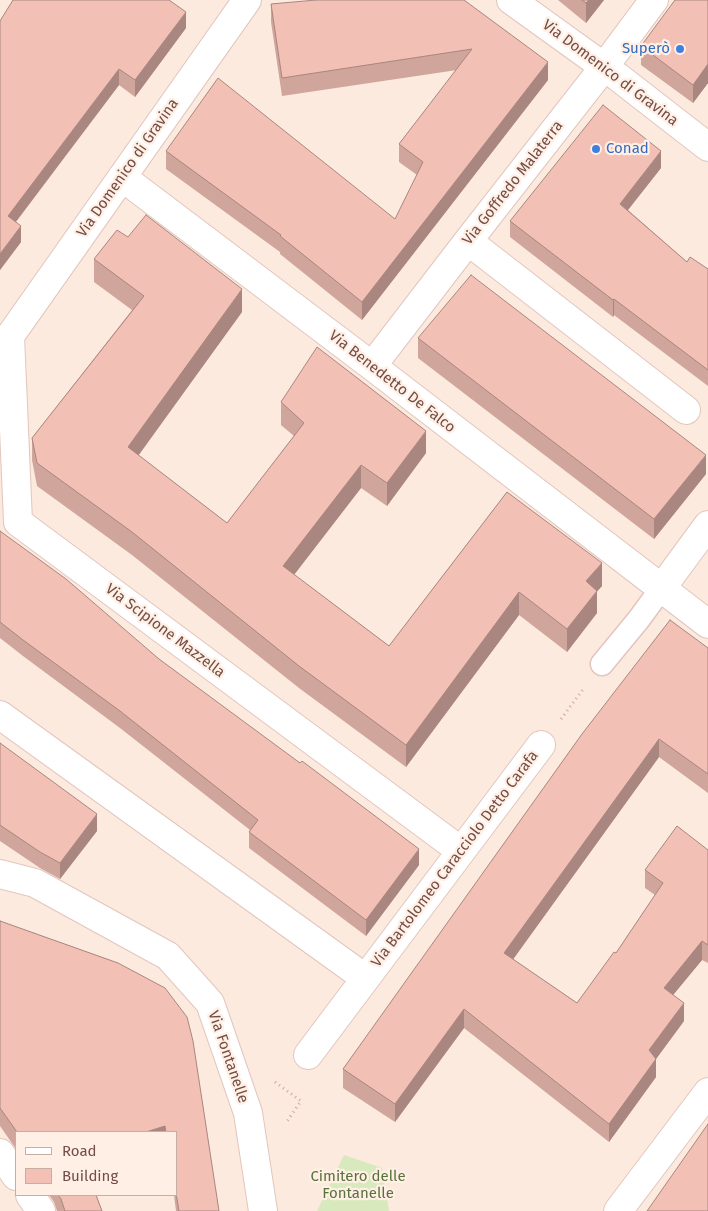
<!DOCTYPE html>
<meta charset="utf-8">
<style>
body{margin:0}
#map{position:relative;width:708px;height:1211px;overflow:hidden;background:#fceade;font-family:"Fira Sans",sans-serif}
canvas{display:block}
.legend{position:absolute;left:15px;top:1131px;width:162px;height:65px;box-sizing:border-box;background:#ffefe4;border:1px solid #c7aea5;margin:0;padding:6px 9px;list-style:none;font-size:15px;color:#724d46}
.legend li{display:flex;align-items:center;gap:10px;height:25px}
.legend b{width:25px;border:1px solid #c7aea5}
</style>
<div id="map">
<canvas width="708" height="1211"></canvas>
<ul class="legend">
<li><b style="height:6px;background:#fff"></b>Road</li>
<li><b style="height:14px;background:#f2c0b5"></b>Building</li>
</ul>
</div>
<script>
const g = document.querySelector('canvas').getContext('2d');
g.lineJoin = 'round';
function paint(path, color) { g.fillStyle = color; g.fill(path, 'evenodd'); }
const toPath = rows => new Path2D(rows.map(r => 'M' + r).join(''));
function strokePath(path, color, width, dash) { g.strokeStyle = color; g.lineWidth = width; g.lineCap = dash ? 'butt' : 'round'; g.setLineDash(dash || []); g.stroke(path); }
function write(font, color, halo, rows, align = 'center') {
  g.font = font + ' "Fira Sans",sans-serif'; g.lineWidth = 4.5; g.setLineDash([]); g.textBaseline = 'middle'; g.strokeStyle = halo; g.fillStyle = color; for (const [text, x, y, turn = 0] of rows) {
    g.save(); g.translate(x, y); g.rotate((+turn || 0) * Math.PI / 180); g.textAlign = isNaN(turn) ? turn : align; if (halo) g.strokeText(text, 0, 0); g.fillText(text, 0, 0); g.restore();
  }
}
paint(toPath([
 [344,1155,382,1168,389,1211,317,1211]
]), '#d8e9bd');
const pedestrian = toPath([
 [602,664,639,619,661,589]
]);
const minor = toPath([
 [247,0,10,336,18,522,461,851],
 [511,0,618,77,708,147],
 [122,177,372,366,708,624],
 [468,241,686,410],
 [372,366,468,241,604,67,654,0],
 [661,589,708,525],
 [0,715,365,978],
 [0,874,35,883,168,956,210,1003,248,1113,263,1211],
 [308,1055,541,745],
 [0,1153,16,1176],
 [30,1195,41,1211],
 [618,1211,708,1092]
]);
strokePath(pedestrian, '#e2c6bd', 25);
strokePath(minor, '#e2c6bd', 30);
strokePath(toPath([
 [561,719,584,688],
 [275,1082,301,1101,286,1123]
]), '#d6a499', 3, [1, 4]);
strokePath(pedestrian, '#fff', 22);
strokePath(minor, '#fff', 28);
paint(toPath([
 [464,0,548,80,362,320,280,254,280,252,166,169,166,151,395,219,417,175,399,162,399,144,457,70,282,96,271,22,271,4],
 [558,0,604,0,586,23],
 [708,0,708,83,693,103,641,65,641,46],
 [0,21,186,28,135,97,119,85,16,222,21,242,0,270],
 [661,168,628,210,687,262,708,269,708,386,614,315,613,317,510,237,510,221],
 [94,259,242,312,138,455,227,523,294,436,281,425,281,402,426,453,387,506,361,488,294,575,389,646,507,492,602,586,597,591,597,613,567,652,519,615,406,767,299,688,132,555,37,486,32,460,32,438,132,310,94,282],
 [418,338,706,474,654,539,418,358],
 [0,531,159,659,419,865,366,936,249,848,249,832,250,830,120,728,23,656,0,638],
 [708,648,708,793,659,757,513,959,577,1003,616,953,655,895,645,888,645,870,708,850,708,963,702,960,673,995,684,1021,656,1059,656,1077,609,1142,464,1028,395,1122,343,1088,343,1069],
 [0,743,97,831,60,879,40,868,0,841],
 [0,921,118,963,219,1211,176,1211,174,1195,176,1195,176,1132,16,1132,16,1149,0,1126],
 [49,1195,96,1195,102,1211,57,1211,54,1202]
]), '#d0a59c');
paint(toPath([
 [589,0,604,0,586,23,586,3],
 [186,12,186,28,135,97,135,80],
 [548,62,548,80,362,320,362,302],
 [708,64,708,83,693,103,693,85],
 [119,69,119,85,8,232,8,216],
 [661,151,661,168,620,220,620,204],
 [21,226,21,242,0,270,0,254],
 [242,289,242,312,128,470,128,447],
 [614,299,614,315,613,317,613,300],
 [426,431,426,453,387,506,387,483],
 [706,455,706,474,654,539,654,519],
 [361,465,361,488,283,589,283,566],
 [602,563,602,586,586,604,586,581],
 [597,591,597,613,567,652,567,629],
 [519,592,519,615,406,767,406,745],
 [659,739,659,757,504,972,504,953],
 [97,814,97,831,60,879,60,863],
 [419,849,419,865,366,936,366,920],
 [702,941,702,960,664,1006,664,988],
 [684,1003,684,1021,656,1059,656,1077,609,1142,609,1124,649,1050],
 [464,1009,464,1028,395,1122,395,1104],
 [165,1126,165,1132,146,1132]
]), '#a9867f');
const building = toPath([
 [13,0,169,0,186,12,135,80,119,69,8,216,21,226,0,254,0,21,13,0],
 [316,0,464,0,548,62,362,302,280,236,281,235,166,151,218,78,395,219,423,162,399,144,472,49,282,78,271,4,316,0],
 [582,0,589,0,586,3,582,0],
 [675,0,708,0,708,64,693,85,641,46,675,0],
 [603,105,661,151,620,204,687,262,690,257,708,269,708,370,614,299,613,300,510,221,603,105],
 [146,215,242,289,128,447,227,523,304,423,281,402,317,347,426,431,387,483,361,465,283,566,389,646,507,492,602,563,586,581,597,591,567,629,519,592,406,745,299,666,132,532,37,463,32,438,144,296,94,259,117,230,128,237,146,215],
 [471,275,706,455,654,519,418,338,471,275],
 [0,531,66,579,159,659,300,763,302,761,419,849,366,920,249,832,258,820,120,711,23,640,0,622,0,531],
 [670,620,708,648,708,774,659,739,504,953,577,1003,614,952,616,953,663,883,645,870,677,826,708,850,708,945,702,941,664,988,684,1003,649,1050,656,1059,609,1124,464,1009,395,1104,343,1069,582,734,670,620],
 [0,743,97,814,60,863,40,852,0,825,0,743],
 [0,921,118,963,165,988,187,1017,193,1041,219,1211,179,1211,176,1193,176,1132,166,1132,165,1126,146,1132,17,1132,0,1108,0,921],
 [708,1124,708,1211,647,1211,708,1124],
 [58,1195,96,1195,102,1211,65,1211,61,1199,58,1195]
]);
paint(building, '#f2c0b5');
strokePath(building, '#a9867f', 1);
for (const [x, y, r, color] of [
 [680,49,5,"#3f7fe0"],
 [596,149,5,"#3f7fe0"]
]) { const dot = new Path2D(); dot.arc(x, y, r, 0, 2 * Math.PI); g.fillStyle = color; g.fill(dot); strokePath(dot, '#ffefe4', 2); }
write('15px', '#366cbe', '#ffefe4', [
 ["Superò",670,49],
 ["Conad",606,149,"left"]
], 'right');
write('15px', '#724d46', '#ffefe4', [
 ["Via Domenico di Gravina",610,73,37],
 ["Via Domenico di Gravina",128,168,-55],
 ["Via Goffredo Malaterra",513,183,-52],
 ["Via Benedetto De Falco",392,382,38],
 ["Via Scipione Mazzella",165,631,37],
 ["Via Bartolomeo Caracciolo Detto Carafa",455,859,-53],
 ["Via Fontanelle",228,1057,71]
]);
write('15px', '#58723c', '#ffefe4', [
 ["Cimitero delle",358,1177],
 ["Fontanelle",358,1194]
]);
</script>
